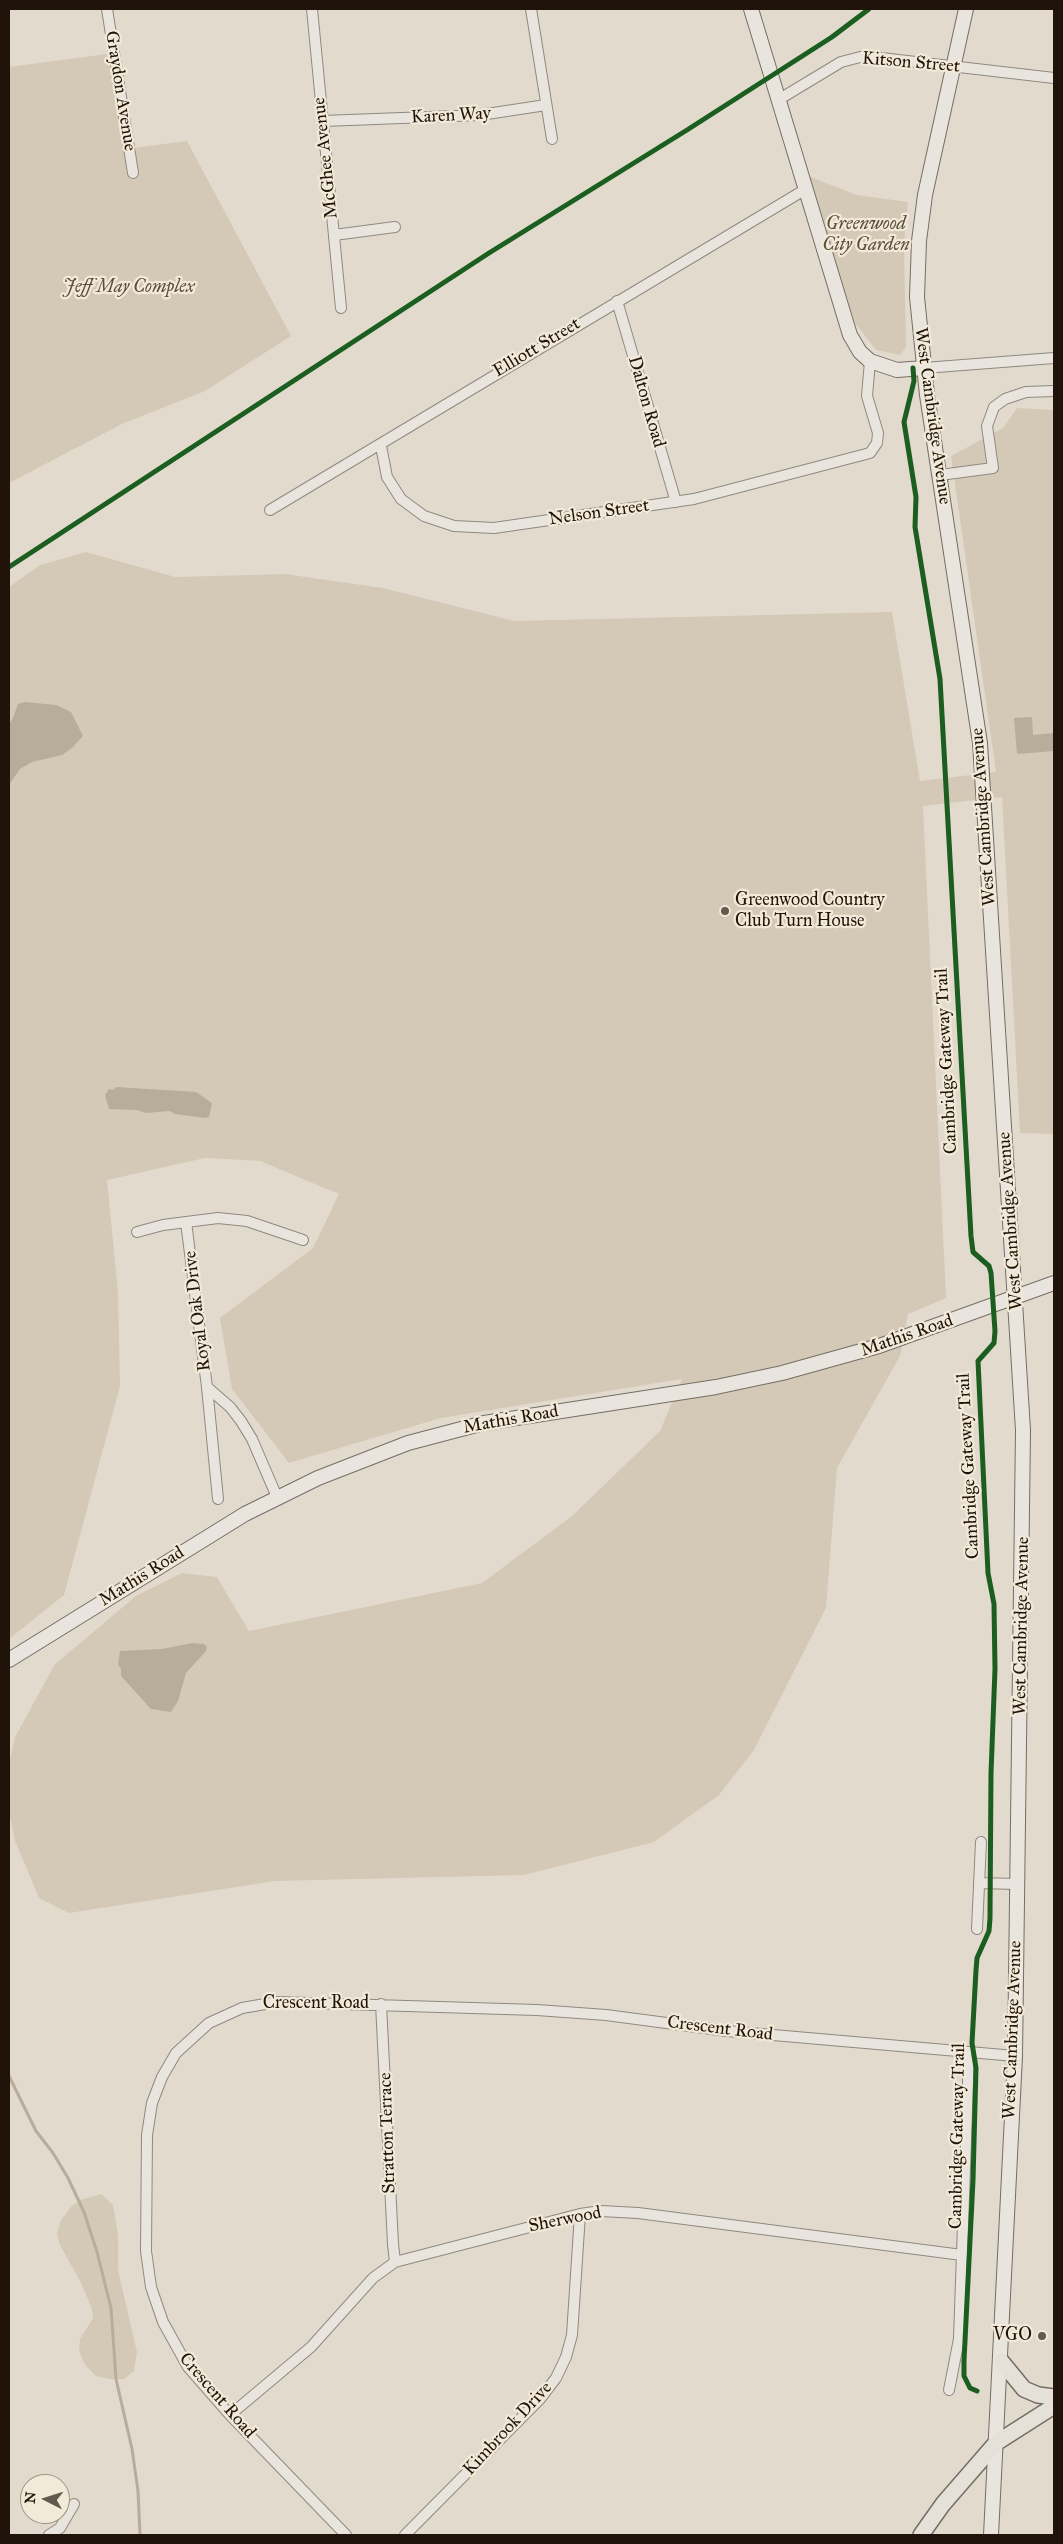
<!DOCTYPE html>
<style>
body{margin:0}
#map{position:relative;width:1063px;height:2544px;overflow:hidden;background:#e2dbcd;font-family:"IM FELL Great Primer",serif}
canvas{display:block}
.frame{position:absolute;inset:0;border:10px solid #201309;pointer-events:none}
.north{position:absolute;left:20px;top:2474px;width:50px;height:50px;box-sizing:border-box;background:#f2ead9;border:1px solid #9e9486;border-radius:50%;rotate:275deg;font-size:14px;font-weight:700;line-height:20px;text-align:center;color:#201309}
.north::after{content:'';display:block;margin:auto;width:18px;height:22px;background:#64594e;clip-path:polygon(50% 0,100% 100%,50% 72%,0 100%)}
</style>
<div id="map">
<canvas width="1063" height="2544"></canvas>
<div class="frame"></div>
<div class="north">N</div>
</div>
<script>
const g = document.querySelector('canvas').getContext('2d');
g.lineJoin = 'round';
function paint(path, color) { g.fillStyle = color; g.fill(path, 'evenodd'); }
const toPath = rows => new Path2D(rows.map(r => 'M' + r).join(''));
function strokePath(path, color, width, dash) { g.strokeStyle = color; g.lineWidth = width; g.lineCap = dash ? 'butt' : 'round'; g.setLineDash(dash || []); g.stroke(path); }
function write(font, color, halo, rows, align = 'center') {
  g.font = font + ' "IM FELL Great Primer",serif'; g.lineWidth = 4.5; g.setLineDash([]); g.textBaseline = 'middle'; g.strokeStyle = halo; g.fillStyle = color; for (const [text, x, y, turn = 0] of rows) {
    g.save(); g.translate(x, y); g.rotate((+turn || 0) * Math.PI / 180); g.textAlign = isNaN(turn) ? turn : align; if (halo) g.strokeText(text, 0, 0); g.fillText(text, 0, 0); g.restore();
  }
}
paint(toPath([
 [107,54,126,149,187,141,291,336,205,391,122,424,9,483,9,67],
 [808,176,857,195,908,202,904,244,906,347,900,355,876,350,855,323],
 [1017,408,1054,410,1054,1134,1020,1133,1002,797,923,806,946,1298,908,1314,900,1356,837,1468,826,1608,754,1750,719,1795,654,1842,524,1875,275,1881,69,1913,39,1898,15,1841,9,1812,9,1764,15,1737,55,1664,136,1596,182,1573,217,1577,249,1631,482,1583,572,1516,660,1431,682,1379,441,1418,289,1463,232,1389,220,1318,313,1248,339,1194,260,1161,205,1158,107,1180,118,1292,120,1386,64,1595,9,1639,9,587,40,565,86,552,175,577,285,574,383,588,514,621,892,612,920,781,996,772,951,456,1003,428],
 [101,2194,113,2205,118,2234,118,2270,137,2352,134,2371,124,2379,110,2379,96,2376,85,2365,79,2351,80,2339,93,2318,92,2309,81,2283,59,2243,57,2234,61,2220,70,2208,80,2200]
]), '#d4c9b6');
paint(toPath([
 [25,702,56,705,71,712,83,736,72,748,62,755,32,762,20,769,9,785,9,724,13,718,18,704],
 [1032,717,1033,735,1054,733,1054,751,1017,754,1014,718],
 [116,1087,196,1092,212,1103,209,1117,205,1118,175,1114,170,1111,146,1113,137,1110,109,1109,105,1095,109,1089,113,1090],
 [192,1643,204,1644,207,1647,206,1651,186,1673,178,1701,171,1712,151,1709,121,1676,121,1669,118,1664,120,1651,162,1649]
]), '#b8ad9a');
strokePath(toPath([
 [9,2076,36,2131,53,2153,68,2178,84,2212,97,2252,111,2308,116,2379,132,2449,138,2491,140,2535]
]), '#b8ad9a', 3);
const street = toPath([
 [107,9,133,173],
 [312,9,341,308],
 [531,9,552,139],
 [778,100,841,62,864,56,1054,78],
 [323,121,480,115,546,105],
 [334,235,395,227],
 [617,301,676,502],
 [924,368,1054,358],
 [381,446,387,477,401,499,424,516,454,526,494,528,694,499,870,453,877,443,878,433,867,396,870,361],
 [940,475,993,468,987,426,994,407,1005,399,1026,392,1054,391],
 [270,510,806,189],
 [186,1222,207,1387,230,1407,241,1421,252,1439,277,1497],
 [137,1232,163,1225,218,1218,247,1221,303,1240],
 [207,1387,218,1499],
 [979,1883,1017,1884],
 [977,1929,981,1842],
 [381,2004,393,2244,395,2262],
 [949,2390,959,2339,969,2054],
 [230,2415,311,2347,373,2278,395,2262,580,2214,601,2211,638,2213,962,2255],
 [49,2535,60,2528,74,2504],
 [346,2535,230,2415,188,2367,163,2322,151,2287,146,2251,147,2135,152,2103,162,2077,176,2053,209,2023,242,2008,277,2002,537,2010,606,2015,727,2031,1015,2056],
 [405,2535,540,2399,556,2378,566,2357,572,2335,580,2214]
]);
const secondary = toPath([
 [751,9,850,335,860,352,870,361,897,370,924,368],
 [966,9,925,195,919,241,917,297,927,395,980,743,1023,1430,1015,2056,991,2535],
 [9,1660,245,1514,318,1478,408,1443,484,1423,716,1387,782,1373,879,1346,1054,1283]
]);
const primary = toPath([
 [1001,2361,1024,2389,1038,2395,1054,2397],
 [921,2535,943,2504,996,2443,1054,2406]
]);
strokePath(street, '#8e8980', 12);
strokePath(secondary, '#736e65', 16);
strokePath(primary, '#736e65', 18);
strokePath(street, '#e9e5de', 10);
strokePath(secondary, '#e9e5de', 14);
strokePath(primary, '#e5e1d9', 15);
strokePath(toPath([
 [913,368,914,381,904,422,916,497,915,527,940,679,971,1236,973,1252,989,1266,991,1273,995,1331,994,1343,978,1361,988,1573,994,1604,995,1669,991,1773,990,1918,989,1931,977,1958,976,1970,972,2043,976,2068,973,2180,964,2361,964,2376,970,2388,977,2391],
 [9,567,489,253,687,130,832,37,869,9]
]), '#1b5e20', 5);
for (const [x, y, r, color] of [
 [725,911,5,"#64594e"],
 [1042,2336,5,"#64594e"]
]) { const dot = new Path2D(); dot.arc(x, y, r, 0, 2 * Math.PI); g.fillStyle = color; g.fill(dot); strokePath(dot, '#f2ead9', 2); }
write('18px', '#201309', '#f2ead9', [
 ["Kitson Street",911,63,5],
 ["Graydon Avenue",120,91,81],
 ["Karen Way",451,116,-3],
 ["McGhee Avenue",326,158,-96],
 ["Elliott Street",537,348,-31],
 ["Dalton Road",646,402,74],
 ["West Cambridge Avenue",932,416,82],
 ["Nelson Street",599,513,-8],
 ["West Cambridge Avenue",984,817,-94],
 ["Cambridge Gateway Trail",947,1061,-93],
 ["West Cambridge Avenue",1011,1221,-94],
 ["Royal Oak Drive",198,1311,-97],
 ["Mathis Road",907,1336,-19],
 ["Mathis Road",511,1420,-10],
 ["Cambridge Gateway Trail",969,1466,-93],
 ["Mathis Road",142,1577,-32],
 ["West Cambridge Avenue",1022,1626,-89],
 ["Crescent Road",316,2004],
 ["Crescent Road",720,2029,7],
 ["West Cambridge Avenue",1013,2030,-88],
 ["Stratton Terrace",388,2133,-92],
 ["Cambridge Gateway Trail",958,2136,-89],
 ["Sherwood",565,2220,-11],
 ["Crescent Road",217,2396,49],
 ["Kimbrook Drive",508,2429,-47]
]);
write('italic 18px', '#5b4e3f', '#f2ead9', [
 ["Greenwood",866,225],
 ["City Garden",866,246],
 ["Jeff May Complex",129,288]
]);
write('18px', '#201309', '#f2ead9', [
 ["Greenwood Country",735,901],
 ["Club Turn House",735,922],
 ["VGO",1032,2336,"right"]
], 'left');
</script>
